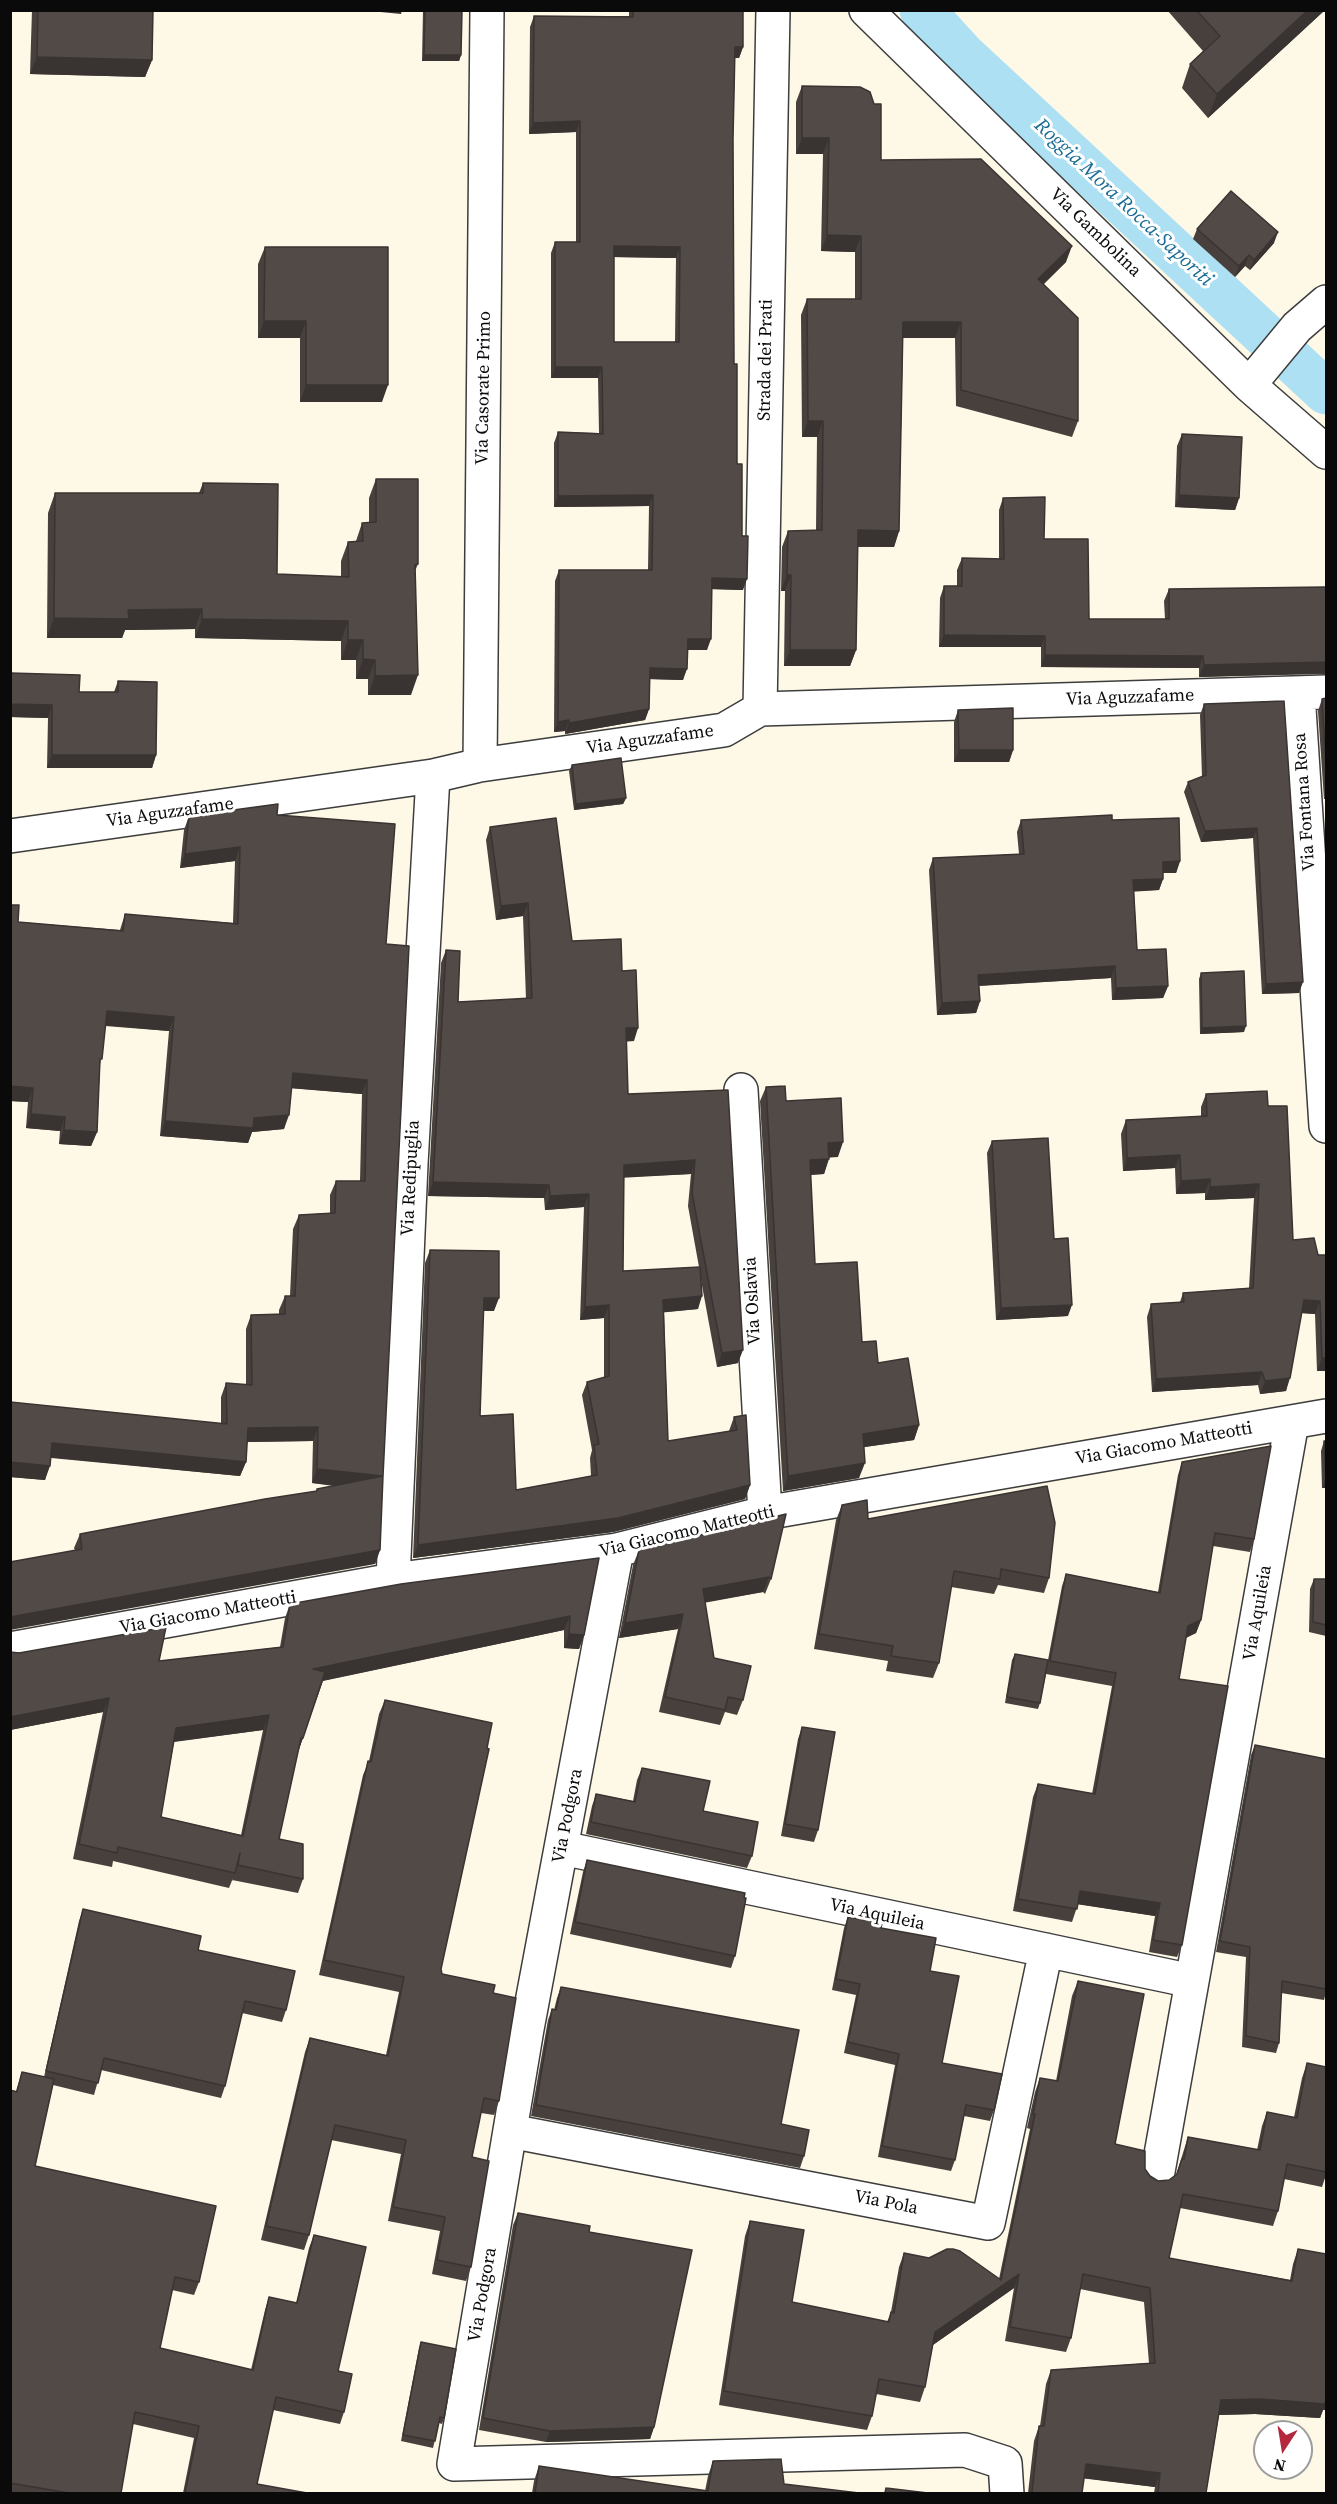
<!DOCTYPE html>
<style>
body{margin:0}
#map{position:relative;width:1337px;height:2504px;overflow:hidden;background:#fef8e7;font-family:"Source Serif 4",serif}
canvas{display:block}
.frame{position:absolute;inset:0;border:12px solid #0a0a0a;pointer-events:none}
.north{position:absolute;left:1253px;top:2420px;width:60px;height:60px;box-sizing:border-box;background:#fff;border:2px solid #9d9d9d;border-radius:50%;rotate:192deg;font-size:16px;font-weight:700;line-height:24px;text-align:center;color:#0a0a0a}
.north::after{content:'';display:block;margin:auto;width:21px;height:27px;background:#b4273c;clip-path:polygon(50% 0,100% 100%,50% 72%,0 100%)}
</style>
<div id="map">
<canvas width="1337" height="2504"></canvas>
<div class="frame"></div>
<div class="north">N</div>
</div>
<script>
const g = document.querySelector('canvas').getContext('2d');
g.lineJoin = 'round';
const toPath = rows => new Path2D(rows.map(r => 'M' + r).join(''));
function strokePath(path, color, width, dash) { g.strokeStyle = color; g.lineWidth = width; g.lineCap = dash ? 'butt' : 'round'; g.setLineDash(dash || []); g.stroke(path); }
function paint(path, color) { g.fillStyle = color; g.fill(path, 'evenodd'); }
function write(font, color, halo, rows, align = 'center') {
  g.font = font + ' "Source Serif 4",serif'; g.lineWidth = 6; g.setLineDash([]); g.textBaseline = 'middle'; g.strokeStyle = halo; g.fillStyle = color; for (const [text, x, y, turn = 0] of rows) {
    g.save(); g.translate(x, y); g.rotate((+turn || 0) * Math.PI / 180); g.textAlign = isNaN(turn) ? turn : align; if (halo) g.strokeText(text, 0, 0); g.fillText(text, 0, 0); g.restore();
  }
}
strokePath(toPath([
 [922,10,962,54,1326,392]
]), '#aee0f4', 45);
const minor = toPath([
 [866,10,1249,385,1326,452],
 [1249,385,1297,327,1326,302],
 [1298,693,1326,1126],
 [760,709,773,10],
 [480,765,487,10],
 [10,836,433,776,480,765,724,730,760,709,1326,692],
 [741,1090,765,1513],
 [617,1550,527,2029,454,2464,965,2450,1005,2463,1007,2494],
 [393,1580,411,1164,433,776],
 [10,1649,393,1580,617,1550,765,1513,1326,1416],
 [562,1848,1192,1981],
 [510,2131,988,2223,1046,1950],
 [1157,2177,1292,1422]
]);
strokePath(minor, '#3d3d3d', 36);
strokePath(minor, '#fff', 33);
paint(toPath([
 [32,10,153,10,152,60,145,77,30,74],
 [423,10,462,10,461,55,459,61,422,61],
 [629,10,743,10,743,47,739,58,735,58,733,139,734,364,737,464,742,536,743,590,711,589,707,650,688,650,683,680,650,679,649,709,645,720,565,734,565,731,554,732,555,581,559,570,648,570,649,506,554,507,554,443,558,432,599,433,598,378,551,378,551,253,555,242,576,242,576,132,529,134,530,27,534,16,629,16],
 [614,257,676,258,675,342,614,342],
 [1167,10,1325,10,1208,118,1182,88,1190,64,1203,51],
 [802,86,881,160,1066,262,1044,284,1078,421,1072,437,956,406,955,338,903,338,899,531,894,547,858,547,856,650,850,666,784,666,785,591,781,591,782,547,788,531,816,530,817,437,802,437,801,315,807,299,855,299,855,252,821,251,823,154,796,154,796,102],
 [1197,229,1274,243,1250,270,1245,266,1235,277,1193,239],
 [265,247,382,402,300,402,300,338,258,338,258,264],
 [1182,434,1239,498,1235,510,1175,507,1177,446],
 [376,479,418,564,415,571,411,695,368,695,368,679,356,679,356,660,341,660,341,641,195,638,195,629,125,630,122,638,47,638,48,513,55,493,199,493,203,483,277,574,341,577,341,561,348,542,356,541,362,523,369,523,369,498],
 [1003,498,1044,539,1089,619,1165,619,1164,601,1169,589,1326,587,1326,674,1199,677,1199,668,1041,667,1041,647,939,647,940,598,944,586,957,586,957,570,962,558,999,559,999,510],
 [10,673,79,692,114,692,118,681,156,755,152,768,47,768,48,718,10,717],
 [1326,698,1326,799,1324,799,1318,711,1322,699],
 [1284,701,1299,993,1262,994,1253,838,1201,842,1184,792,1188,782,1202,777,1200,715,1204,704],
 [958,710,1013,750,1009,762,954,762,954,722],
 [572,765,626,798,623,804,574,810,569,771],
 [277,815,386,944,383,1476,380,1550,375,1564,75,1550,74,1548,80,1534,316,1491,317,1489,334,1486,312,1483,313,1441,247,1442,246,1462,240,1476,51,1458,45,1480,10,1477,10,1402,221,1424,221,1397,226,1383,246,1385,246,1329,251,1315,279,1314,279,1310,285,1296,290,1296,293,1229,299,1215,330,1213,330,1195,336,1181,360,1181,362,1094,292,1088,284,1129,252,1132,248,1143,160,1136,169,1031,105,1026,100,1065,97,1132,91,1146,59,1144,60,1131,26,1128,28,1102,10,1101,10,905,18,922,120,930,125,914,233,923,235,861,180,868,184,830,189,816],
 [1021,820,1112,820,1180,861,1176,873,1163,873,1163,879,1159,890,1134,891,1137,950,1168,986,1163,998,1112,1000,1111,978,979,986,980,1001,976,1013,937,1015,929,870,933,858,1019,854,1017,832],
 [490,827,572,941,622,971,634,1041,626,1041,628,1094,728,1090,738,1363,717,1367,701,1280,698,1309,664,1312,668,1441,729,1431,734,1417,750,1485,745,1499,613,1532,413,1558,425,1263,430,1250,494,1311,483,1311,480,1416,516,1490,591,1476,590,1458,592,1450,582,1395,587,1382,604,1378,604,1318,580,1320,584,1207,545,1210,544,1198,428,1196,441,963,446,950,458,1002,526,999,523,916,496,920,486,840],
 [691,1174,688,1206,699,1267,623,1271,624,1177],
 [1201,973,1244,1032,1200,1034,1199,979],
 [766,1087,786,1101,838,1157,829,1157,824,1174,810,1175,815,1264,862,1342,878,1363,919,1425,914,1440,864,1447,859,1478,783,1491,760,1101],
 [1206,1094,1268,1106,1293,1240,1318,1255,1326,1255,1326,1371,1317,1371,1315,1314,1302,1313,1286,1391,1260,1394,1258,1385,1152,1392,1147,1317,1151,1304,1180,1302,1183,1293,1249,1288,1254,1198,1205,1200,1205,1193,1176,1194,1175,1168,1123,1171,1121,1134,1126,1120,1201,1117,1201,1107],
 [992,1141,1054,1239,1068,1316,996,1320,987,1153],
 [1324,1441,1326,1441,1326,1488,1322,1488,1321,1451],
 [1182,1462,1254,1539,1250,1552,1213,1546,1201,1620,1196,1633,1186,1638,1179,1679,1182,1945,1177,1957,1149,1952,1155,1916,1078,1904,1072,1922,1013,1911,1033,1797,1038,1784,1092,1794,1112,1686,1046,1674,1040,1703,1038,1709,1005,1703,1012,1660,1015,1654,1048,1660,1062,1586,1066,1574,1158,1592,1178,1475],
 [842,1505,868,1519,1049,1578,1044,1593,998,1585,994,1594,951,1587,939,1663,933,1678,886,1671,888,1661,814,1649,836,1520],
 [786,1514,771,1579,765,1594,763,1592,705,1602,714,1658,743,1700,737,1715,725,1712,720,1725,659,1712,678,1629,619,1638,633,1565,639,1550],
 [1326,1554,1326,1636,1309,1632,1310,1589,1314,1579,1326,1579,1325,1557],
 [599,1558,584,1635,579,1649,564,1648,564,1630,323,1681,298,1752,279,1839,303,1879,298,1893,232,1880,233,1878,229,1888,113,1861,112,1867,73,1859,103,1712,10,1730,10,1652,159,1661,280,1647,285,1618,290,1604],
 [263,1730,241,1835,161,1817,174,1742],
 [385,1700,442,1974,493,1993,499,2101,494,2115,481,2113,472,2157,471,2267,466,2281,432,2274,440,2231,388,2221,401,2154,331,2140,309,2235,304,2250,261,2240,305,2052,310,2038,386,2055,399,1992,319,1975,363,1775,369,1761,379,1714],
 [802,1727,818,1830,814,1842,781,1836,798,1739],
 [1255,1745,1326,1759,1326,1992,1324,2000,1281,1993,1279,2043,1276,2053,1242,2047,1246,1957,1216,1952,1251,1755],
 [642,1768,703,1811,752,1856,747,1868,586,1834,592,1806,596,1794,633,1801,637,1780],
 [587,1860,744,1898,735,1956,731,1968,570,1934,583,1872],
 [83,1909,198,1950,286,2010,282,2022,242,2013,225,2086,221,2098,101,2070,94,2095,53,2085,35,2166,199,2282,194,2295,172,2290,160,2348,251,2370,265,2310,269,2297,296,2303,309,2248,314,2235,344,2412,340,2424,273,2410,257,2484,307,2493,183,2493,194,2438,133,2424,121,2493,10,2493,10,2090,16,2091,22,2072,44,2077,79,1921],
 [848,1917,881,1928,930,1971,942,2063,994,2110,990,2121,964,2116,955,2160,951,2171,878,2157,895,2065,844,2053,856,1995,832,1990,844,1928],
 [1078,1981,1115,2144,1145,2169,1150,2176,1158,2181,1169,2180,1176,2175,1188,2137,1257,2150,1262,2126,1267,2112,1294,2117,1302,2078,1307,2063,1326,2067,1326,2175,1322,2187,1284,2179,1278,2211,1273,2226,1180,2208,1169,2258,1290,2280,1293,2264,1298,2249,1326,2254,1326,2410,1323,2410,1320,2418,1255,2414,1219,2415,1206,2493,1154,2493,1155,2487,1084,2478,1082,2493,1028,2493,1034,2441,1039,2426,1040,2426,1046,2384,1051,2370,1149,2363,1144,2302,1080,2289,1071,2338,1066,2352,1005,2341,1014,2288,933,2345,925,2387,920,2402,876,2394,872,2416,867,2430,719,2405,745,2236,750,2221,792,2302,887,2322,891,2312,899,2267,904,2253,999,2279,1030,2129,1027,2128,1035,2092,1040,2078,1056,2081,1072,1996],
 [561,1987,781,2124,804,2156,800,2168,531,2116,548,2020,552,2009,554,2010,557,1998],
 [518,2213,589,2232,654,2427,650,2439,546,2442,479,2430,513,2225],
 [421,2342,444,2418,442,2424,439,2423,433,2448,401,2441,419,2348],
 [713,2461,784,2484,859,2493,532,2493,534,2481,539,2466,705,2491,708,2476]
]), '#47403d');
paint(toPath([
 [360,10,402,10,401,14],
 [1308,10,1325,10,1208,118,1217,94],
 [735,47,743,47,739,58,731,58],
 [424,55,461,55,459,61,422,61],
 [37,57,152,60,145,77,30,74],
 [580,121,576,132,529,134,533,123],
 [802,138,829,138,823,154,796,154],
 [1278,232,1274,243,1250,270,1254,260],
 [827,235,861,236,855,252,821,251],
 [614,246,680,247,676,258,610,257],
 [1072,246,1066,262,1032,295,1038,279],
 [1249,255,1245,266,1235,277,1239,266],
 [264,321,306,321,300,338,258,338],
 [903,322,961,322,955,338,897,338],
 [555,367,602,367,598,378,551,378],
 [306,385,388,385,382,402,300,402],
 [808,421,823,421,817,437,802,437],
 [653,495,649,506,554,507,558,496],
 [1179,495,1239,498,1235,510,1175,507],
 [858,530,899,531,894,547,852,546],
 [787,575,791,575,785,591,781,591],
 [712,578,747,579,743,590,708,589],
 [202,609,195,629,125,630,122,638,47,638,54,618,128,610],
 [202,619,348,621,341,641,195,638],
 [944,635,1045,636,1041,647,939,647],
 [688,639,711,639,707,650,684,650],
 [348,640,363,640,356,660,341,660],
 [790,650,856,650,850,666,784,666],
 [1045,655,1203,656,1199,668,1041,667],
 [363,659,375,660,368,679,356,679],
 [1326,662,1326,670,1325,673,1199,677,1204,665],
 [650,668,687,669,683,680,646,679],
 [418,675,411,695,368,695,375,676],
 [10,704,52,705,48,718,10,717],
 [649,709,645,720,565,734,569,723],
 [569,720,565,731,554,732,558,722],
 [959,750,1013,750,1009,762,954,762],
 [52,755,156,755,152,768,47,768],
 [626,798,623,804,574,810,576,804],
 [1257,828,1253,838,1201,842,1205,831],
 [240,847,235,861,180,868,185,854],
 [1180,861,1176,873,1159,873,1163,862],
 [1163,879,1159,890,1129,892,1133,880],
 [528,903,523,916,496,920,501,906],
 [1115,966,1111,978,974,986,978,975],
 [1303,982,1299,993,1262,994,1266,984],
 [1168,986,1163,998,1112,1000,1116,988],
 [980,1001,976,1013,937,1015,942,1003],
 [107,1011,174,1017,169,1031,102,1025],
 [1246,1026,1244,1032,1200,1034,1202,1028],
 [626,1028,638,1028,634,1041,621,1042],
 [293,1073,367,1080,362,1094,288,1088],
 [10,1086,33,1088,28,1102,10,1101],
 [31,1114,65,1117,60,1131,26,1128],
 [289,1115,284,1129,252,1132,248,1143,160,1136,165,1121,254,1118],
 [64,1130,97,1132,91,1146,59,1144],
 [843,1142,838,1157,823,1158,828,1143],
 [1180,1155,1175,1168,1123,1171,1127,1158],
 [829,1159,824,1174,804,1175,810,1160],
 [695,1160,691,1174,619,1178,624,1165],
 [1210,1179,1205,1193,1176,1194,1181,1181],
 [433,1182,549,1185,544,1198,428,1196],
 [1259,1184,1254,1198,1205,1200,1210,1187],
 [589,1194,584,1207,545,1210,550,1196],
 [702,1296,698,1309,658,1313,663,1300],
 [484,1298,499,1298,494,1311,479,1311],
 [1304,1300,1320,1301,1315,1314,1299,1313],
 [609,1305,604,1318,580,1320,585,1307],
 [1072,1305,1068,1316,996,1320,1001,1308],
 [743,1350,738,1363,717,1367,722,1353],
 [1322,1358,1326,1358,1326,1371,1317,1371],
 [1262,1372,1258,1385,1152,1392,1156,1379],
 [1290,1378,1286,1391,1260,1394,1265,1381],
 [919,1425,914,1440,858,1448,863,1434],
 [318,1427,313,1441,243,1442,248,1428],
 [52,1443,246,1462,240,1476,47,1457],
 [10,1462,50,1466,45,1480,10,1477],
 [865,1463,859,1478,783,1491,788,1476],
 [317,1469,383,1476,378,1490,312,1483],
 [1326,1478,1326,1488,1322,1488],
 [750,1485,745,1499,613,1532,413,1558,418,1545],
 [380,1550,375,1564,10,1630,10,1617],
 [769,1577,763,1592,698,1604,703,1589],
 [683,1614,678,1629,619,1638,625,1623],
 [570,1616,564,1630,307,1684,313,1669],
 [1201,1620,1196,1633,1183,1639,1188,1626],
 [569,1634,584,1635,579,1649,564,1648],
 [109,1698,103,1712,10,1730,10,1717],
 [269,1715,263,1730,171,1742,176,1728],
 [301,1738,303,1738,298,1752],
 [1080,1891,1160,1903,1155,1916,1076,1904],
 [1019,2274,1014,2288,930,2347,935,2332],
 [1326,2397,1326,2410,1323,2410,1320,2418,1255,2414,1216,2415,1221,2400],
 [654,2427,650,2439,546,2442,550,2431],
 [1086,2464,1160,2473,1155,2487,1080,2478]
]), '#393432');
const building = toPath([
 [38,10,153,10,152,60,37,57,38,10],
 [425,10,462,10,461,55,424,55,425,10],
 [633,10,743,10,743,47,735,47,733,139,734,364,737,364,737,464,742,464,742,536,748,536,747,579,712,578,711,639,688,639,687,669,650,668,649,709,569,723,569,720,558,722,559,570,652,570,653,495,558,496,558,432,603,434,602,367,555,367,555,242,580,242,580,121,533,123,534,16,633,17,633,10],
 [614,246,680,247,679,342,614,342,614,246],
 [1196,10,1308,10,1217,94,1190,64,1220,36,1196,10],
 [802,86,860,87,870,92,874,104,881,104,881,160,981,159,1072,246,1038,279,1078,318,1078,421,961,390,961,322,903,322,899,531,858,530,856,650,790,650,791,575,787,575,788,531,822,530,823,421,808,421,807,299,861,299,861,236,827,235,829,138,802,138,802,86],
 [1231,191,1278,232,1254,260,1249,255,1239,266,1197,229,1231,191],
 [265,247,388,247,388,385,306,385,306,321,264,321,265,247],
 [1182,434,1242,437,1239,498,1179,495,1182,434],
 [376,479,418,479,418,564,415,565,418,675,375,676,375,660,363,659,363,640,348,640,348,621,202,619,202,609,128,610,129,619,54,618,55,493,203,493,203,483,278,484,277,574,349,577,348,542,363,541,362,523,376,522,376,479],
 [1045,497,1044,539,1088,539,1089,619,1169,619,1169,589,1326,587,1326,662,1204,665,1203,656,1045,655,1045,636,944,635,944,586,962,586,962,558,1004,559,1003,498,1045,497],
 [10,673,80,675,79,692,118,692,118,681,157,682,156,755,52,755,52,705,10,704,10,673],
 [1326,698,1326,765,1322,699,1326,698],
 [1284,701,1303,982,1266,984,1257,828,1205,831,1188,782,1206,775,1204,704,1284,701],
 [1013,708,1013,750,959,750,958,710,1013,708],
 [621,758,626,798,576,804,572,765,621,758],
 [278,804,277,815,395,824,386,944,409,946,383,1476,317,1469,318,1427,248,1428,246,1462,52,1443,50,1466,10,1462,10,1402,227,1424,226,1383,252,1385,251,1315,285,1314,285,1296,295,1296,299,1215,335,1213,336,1181,365,1181,367,1080,293,1073,289,1115,254,1118,253,1128,165,1121,174,1017,107,1011,102,1059,100,1059,97,1132,64,1130,65,1117,31,1114,33,1088,10,1086,10,905,19,905,18,922,123,931,125,914,238,924,240,847,185,854,189,816,278,804],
 [1112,815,1112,820,1179,818,1180,861,1163,862,1163,879,1133,880,1137,950,1166,949,1168,986,1116,988,1115,966,978,975,980,1001,942,1003,933,858,1024,854,1021,820,1112,815],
 [556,818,572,941,621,939,622,971,636,970,638,1028,626,1028,628,1094,728,1090,743,1350,722,1353,692,1193,695,1160,624,1165,623,1271,700,1267,702,1296,663,1300,668,1441,737,1430,734,1417,746,1415,750,1485,618,1518,418,1545,430,1250,499,1251,499,1298,484,1298,480,1416,513,1414,516,1490,597,1475,594,1445,599,1444,587,1382,609,1376,609,1305,585,1307,589,1194,550,1196,549,1185,433,1182,446,950,460,951,458,1002,532,998,528,903,501,906,490,827,556,818],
 [1244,971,1246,1026,1202,1028,1201,973,1244,971],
 [785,1086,786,1101,841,1098,843,1142,828,1143,829,1159,810,1160,815,1264,857,1262,862,1342,876,1341,878,1363,908,1358,919,1425,863,1434,865,1463,788,1476,766,1087,785,1086],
 [1267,1091,1268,1106,1287,1106,1293,1240,1314,1238,1318,1255,1326,1255,1326,1358,1322,1358,1320,1301,1304,1300,1290,1378,1265,1381,1262,1372,1156,1379,1151,1304,1184,1302,1183,1293,1253,1288,1259,1184,1210,1187,1210,1179,1181,1181,1180,1155,1127,1158,1126,1120,1207,1116,1206,1094,1267,1091],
 [1048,1138,1054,1239,1068,1238,1072,1305,1001,1308,992,1141,1048,1138],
 [1324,1441,1326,1441,1326,1478,1324,1441],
 [1271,1446,1254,1539,1215,1533,1201,1620,1188,1626,1179,1679,1228,1686,1182,1945,1153,1940,1160,1903,1080,1891,1077,1909,1018,1899,1038,1784,1095,1794,1116,1673,1050,1661,1066,1574,1160,1593,1182,1462,1271,1446],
 [383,1476,380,1550,10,1617,10,1562,82,1549,80,1534,265,1499,317,1491,317,1489,383,1476],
 [1047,1486,1055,1523,1049,1578,1001,1569,1000,1579,954,1571,939,1663,891,1656,893,1646,819,1634,842,1505,867,1500,868,1519,1047,1486],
 [786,1514,771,1579,769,1577,703,1589,714,1658,751,1666,743,1700,728,1697,725,1710,665,1697,683,1614,625,1623,639,1550,786,1514],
 [599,1558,584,1635,569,1634,570,1616,313,1669,325,1672,303,1738,301,1738,279,1839,303,1844,303,1879,238,1865,240,1853,235,1873,118,1847,117,1853,79,1844,109,1698,10,1717,10,1652,19,1653,166,1627,159,1661,283,1647,290,1604,401,1584,599,1558],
 [269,1715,243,1836,161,1817,176,1728,269,1715],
 [1314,1579,1326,1579,1326,1625,1313,1622,1314,1579],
 [1015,1654,1048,1660,1040,1703,1007,1697,1015,1654],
 [385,1700,492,1723,487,1748,489,1749,441,1969,442,1974,495,1985,493,1993,516,1998,499,2101,484,2098,472,2157,489,2161,471,2267,437,2260,445,2217,393,2207,406,2140,335,2125,309,2235,266,2226,310,2038,388,2056,404,1977,324,1960,368,1761,371,1762,385,1700],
 [802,1727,835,1732,818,1830,785,1824,802,1727],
 [1255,1745,1326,1759,1326,1989,1282,1981,1279,2043,1246,2036,1250,1947,1220,1941,1255,1745],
 [642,1768,710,1781,703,1811,758,1822,752,1856,591,1822,596,1794,635,1802,642,1768],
 [587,1860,745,1893,744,1898,746,1898,735,1956,575,1922,587,1860],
 [83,1909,201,1936,198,1950,295,1971,286,2010,245,2001,225,2086,104,2058,98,2083,46,2071,83,1909],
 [848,1917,882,1923,881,1928,936,1938,930,1971,959,1976,942,2063,1002,2074,994,2110,966,2105,955,2160,882,2146,899,2054,848,2042,860,1984,836,1979,848,1917],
 [1078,1981,1144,1994,1115,2144,1145,2151,1145,2169,1150,2176,1158,2181,1169,2180,1177,2174,1182,2159,1184,2159,1188,2137,1260,2150,1267,2112,1297,2118,1307,2063,1326,2067,1326,2172,1287,2164,1278,2211,1183,2194,1169,2258,1292,2281,1298,2249,1326,2254,1326,2398,1325,2404,1261,2399,1221,2400,1206,2493,1158,2493,1160,2473,1086,2464,1082,2493,1032,2493,1039,2426,1044,2426,1051,2370,1155,2363,1150,2288,1083,2274,1071,2338,1010,2327,1019,2274,935,2332,925,2387,879,2379,872,2416,724,2391,750,2221,804,2230,792,2302,889,2322,891,2312,894,2313,904,2253,929,2258,947,2249,953,2249,960,2251,1001,2280,1035,2114,1033,2114,1040,2078,1058,2081,1078,1981],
 [561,1987,799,2030,781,2124,809,2130,804,2156,536,2105,552,2009,556,2010,561,1987],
 [22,2072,54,2079,35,2166,216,2206,199,2282,175,2277,160,2348,253,2370,269,2297,297,2303,314,2235,366,2247,338,2371,352,2374,344,2412,276,2397,257,2484,307,2493,185,2493,199,2426,135,2412,121,2493,69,2493,10,2483,10,2090,17,2092,22,2072],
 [518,2213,590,2226,589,2232,692,2250,654,2427,550,2431,483,2418,518,2213],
 [421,2342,456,2349,444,2418,440,2417,435,2441,403,2435,421,2342],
 [781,2459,784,2484,859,2493,535,2493,539,2466,708,2491,713,2461,781,2459],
 [886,2488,928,2493,885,2493,886,2488]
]);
paint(building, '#524a47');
strokePath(building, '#393432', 1.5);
write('18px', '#0a0a0a', '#fff', [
 ["Via Gambolina",1095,233,44],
 ["Strada dei Prati",766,360,-89],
 ["Via Casorate Primo",484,388,-89],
 ["Via Aguzzafame",1130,698,-2],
 ["Via Aguzzafame",650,740,-8],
 ["Via Fontana Rosa",1305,802,-94],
 ["Via Aguzzafame",170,813,-8],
 ["Via Redipuglia",411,1178,-87],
 ["Via Oslavia",753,1301,-93],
 ["Via Giacomo Matteotti",1164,1444,-10],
 ["Via Giacomo Matteotti",687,1532,-13],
 ["Via Giacomo Matteotti",208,1613,-10],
 ["Via Aquileia",1258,1613,-80],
 ["Via Podgora",568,1816,-79],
 ["Via Aquileia",877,1915,12],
 ["Via Pola",886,2203,11],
 ["Via Podgora",483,2295,-80]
]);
write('italic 20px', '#196c96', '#fff', [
 ["Roggia Mora Rocca-Saporiti",1123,203,43]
]);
</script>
